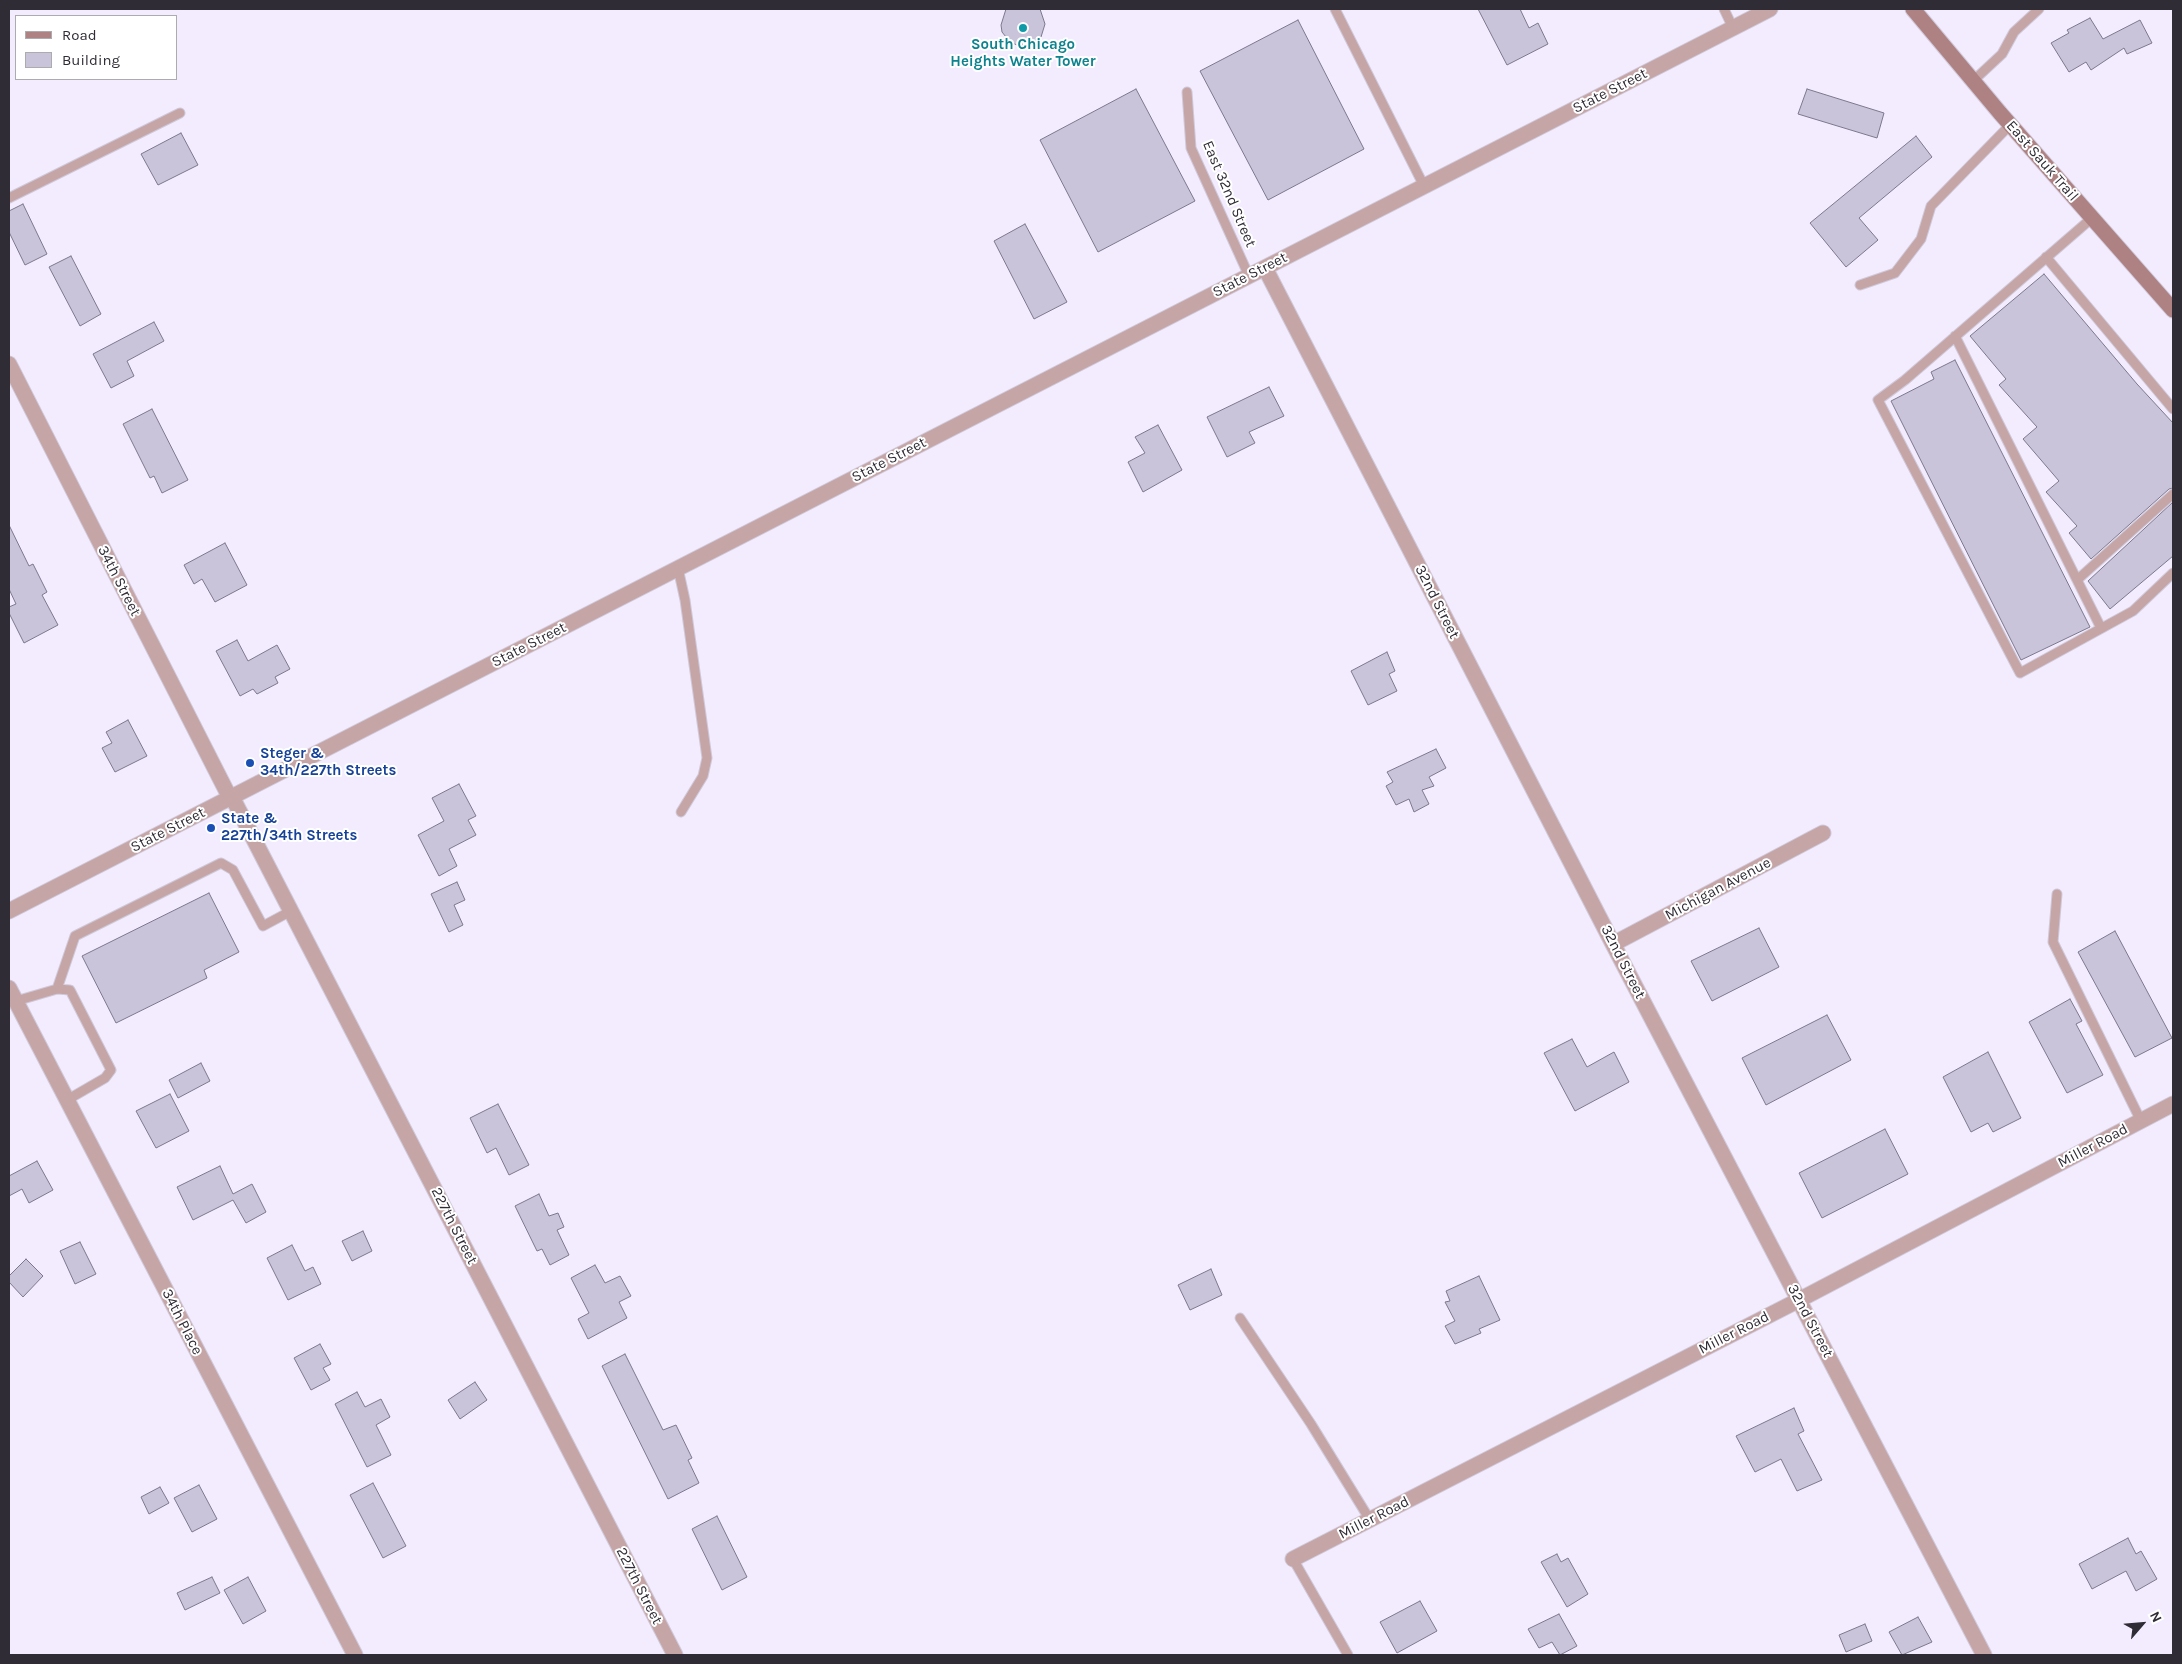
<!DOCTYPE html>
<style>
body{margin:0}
#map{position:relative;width:2182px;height:1664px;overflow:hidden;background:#f2ecfe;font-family:Karla,sans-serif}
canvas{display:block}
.frame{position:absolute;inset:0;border:10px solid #302c35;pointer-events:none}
.legend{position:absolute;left:15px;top:15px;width:162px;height:65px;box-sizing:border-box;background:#fff;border:1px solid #acabae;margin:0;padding:6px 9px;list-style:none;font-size:15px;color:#302c35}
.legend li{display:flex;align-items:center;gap:10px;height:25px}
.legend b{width:25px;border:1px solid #acabae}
.north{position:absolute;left:2117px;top:1599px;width:50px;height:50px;-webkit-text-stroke:4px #fff;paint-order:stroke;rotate:63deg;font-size:14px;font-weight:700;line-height:20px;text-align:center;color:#302c35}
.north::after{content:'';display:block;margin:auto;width:18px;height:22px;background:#302c35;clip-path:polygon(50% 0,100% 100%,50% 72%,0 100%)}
</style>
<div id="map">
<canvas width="2182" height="1664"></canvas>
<div class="frame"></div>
<ul class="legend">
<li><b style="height:6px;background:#ae8182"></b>Road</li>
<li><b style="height:14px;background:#cac4db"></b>Building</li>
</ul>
<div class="north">N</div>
</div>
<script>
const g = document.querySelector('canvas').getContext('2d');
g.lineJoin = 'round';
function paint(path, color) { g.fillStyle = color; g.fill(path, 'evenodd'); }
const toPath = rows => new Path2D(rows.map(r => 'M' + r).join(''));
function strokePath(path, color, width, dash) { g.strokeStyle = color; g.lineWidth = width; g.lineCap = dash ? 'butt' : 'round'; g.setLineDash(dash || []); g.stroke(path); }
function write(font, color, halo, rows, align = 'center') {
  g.font = font + ' Karla,sans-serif'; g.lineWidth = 4; g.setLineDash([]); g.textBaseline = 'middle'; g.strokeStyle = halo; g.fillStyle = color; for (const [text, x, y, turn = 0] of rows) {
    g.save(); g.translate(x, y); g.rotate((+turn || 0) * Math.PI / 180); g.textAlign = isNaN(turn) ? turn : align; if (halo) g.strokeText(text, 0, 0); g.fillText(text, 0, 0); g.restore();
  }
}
const building = toPath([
 [1006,9,1040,9,1045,24,1041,37,1030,45,1017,45,1010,42,1002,32,1001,25,1006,9],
 [1478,9,1520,9,1529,28,1538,23,1548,44,1507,65,1478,9],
 [2090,18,2103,39,2140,20,2152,43,2127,54,2124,48,2091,70,2086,62,2069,72,2051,43,2069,33,2067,30,2090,18],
 [1298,20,1364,149,1268,200,1200,71,1298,20],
 [1136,89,1195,201,1098,252,1040,140,1136,89],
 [1807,89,1884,113,1877,138,1798,114,1807,89],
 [181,133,198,165,158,185,141,154,181,133],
 [1916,136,1932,157,1859,218,1878,240,1846,267,1810,223,1916,136],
 [23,204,47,254,25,265,9,232,9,211,23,204],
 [1025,224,1067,302,1034,319,994,241,1025,224],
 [71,256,101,314,80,326,49,267,71,256],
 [2044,274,2137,384,2173,423,2173,488,2169,489,2091,559,2069,533,2077,526,2046,492,2059,481,2023,439,2037,427,1999,385,2006,379,1970,336,2044,274],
 [154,322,164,341,127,361,134,376,111,388,93,354,154,322],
 [1955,360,2090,627,2021,660,1891,401,1934,379,1931,372,1955,360],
 [1269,387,1284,416,1249,432,1255,443,1227,457,1207,417,1269,387],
 [152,409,188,480,162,493,154,476,150,478,123,424,152,409],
 [1158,425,1182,470,1143,492,1128,462,1145,453,1135,437,1158,425],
 [2173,502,2173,556,2110,609,2088,581,2173,502],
 [9,525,29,566,33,564,47,592,42,595,58,625,24,643,9,613,9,607,16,604,9,589,9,525],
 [225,543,247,585,215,602,202,579,194,584,184,565,225,543],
 [237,640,248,661,277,645,290,669,275,677,278,683,257,694,253,689,240,696,216,651,237,640],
 [1387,652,1395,671,1389,674,1397,691,1368,705,1351,671,1387,652],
 [128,720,147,756,115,772,102,748,112,743,106,732,128,720],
 [1436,749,1446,768,1429,777,1434,786,1422,790,1429,804,1414,812,1409,799,1396,805,1386,786,1393,782,1387,772,1436,749],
 [459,784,476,816,468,820,476,835,449,849,457,866,439,876,418,835,444,821,432,798,459,784],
 [457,882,465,900,454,905,463,925,449,932,431,894,457,882],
 [209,893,239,952,204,970,207,978,116,1023,82,956,209,893],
 [1759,928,1779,967,1712,1001,1691,961,1759,928],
 [2115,931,2172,1038,2135,1057,2078,952,2115,931],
 [2070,999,2082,1021,2076,1024,2103,1075,2067,1093,2029,1022,2070,999],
 [1827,1015,1851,1060,1766,1105,1742,1058,1827,1015],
 [1572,1039,1587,1067,1614,1052,1629,1082,1575,1111,1544,1053,1572,1039],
 [1988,1052,2021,1118,1993,1132,1988,1123,1971,1132,1943,1077,1988,1052],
 [201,1063,210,1081,178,1098,169,1080,201,1063],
 [170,1094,189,1131,156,1148,136,1111,170,1094],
 [498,1104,529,1165,509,1175,496,1148,487,1153,470,1118,498,1104],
 [1885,1129,1908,1174,1822,1218,1799,1173,1885,1129],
 [37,1161,53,1190,29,1203,22,1189,9,1196,9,1176,37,1161],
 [220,1166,233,1194,252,1184,266,1212,246,1223,233,1200,193,1220,177,1187,220,1166],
 [539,1194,549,1216,558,1213,564,1227,557,1230,569,1255,550,1265,542,1249,537,1251,515,1206,539,1194],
 [363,1231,372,1251,352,1261,342,1241,363,1231],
 [80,1242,96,1274,75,1284,60,1251,80,1242],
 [292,1245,305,1271,313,1267,321,1284,288,1300,267,1258,292,1245],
 [26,1259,43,1276,23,1297,9,1282,9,1276,26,1259],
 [595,1265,605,1283,620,1276,631,1296,619,1302,627,1318,588,1339,578,1319,589,1313,571,1278,595,1265],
 [1211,1269,1222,1295,1190,1310,1178,1285,1211,1269],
 [1479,1276,1500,1320,1479,1329,1481,1333,1455,1344,1445,1326,1455,1321,1445,1302,1450,1301,1446,1291,1479,1276],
 [320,1344,331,1364,323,1368,330,1380,311,1390,294,1358,320,1344],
 [625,1354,663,1430,676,1425,692,1458,688,1460,699,1483,668,1499,602,1366,625,1354],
 [475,1382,487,1400,460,1419,448,1400,475,1382],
 [357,1392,365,1407,381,1399,390,1417,376,1425,391,1455,367,1467,335,1404,357,1392],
 [1794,1408,1804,1431,1798,1434,1822,1480,1797,1491,1781,1459,1755,1472,1736,1436,1794,1408],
 [373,1483,406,1546,383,1558,350,1495,373,1483],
 [199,1485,217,1519,192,1532,174,1498,199,1485],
 [160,1487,169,1503,149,1514,141,1497,160,1487],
 [717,1516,747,1577,722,1590,692,1529,717,1516],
 [2128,1538,2136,1554,2141,1551,2157,1579,2136,1591,2126,1571,2092,1589,2079,1564,2128,1538],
 [1557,1554,1561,1562,1568,1558,1588,1594,1567,1607,1541,1562,1557,1554],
 [212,1577,220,1593,185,1610,177,1593,212,1577],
 [248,1577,266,1611,243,1624,224,1590,248,1577],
 [1420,1601,1437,1631,1397,1653,1380,1622,1420,1601],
 [1559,1614,1577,1646,1560,1655,1552,1642,1539,1648,1528,1629,1559,1614],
 [1918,1617,1932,1642,1902,1655,1889,1632,1918,1617],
 [1865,1624,1872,1641,1846,1652,1839,1635,1865,1624]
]);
paint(building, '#cac4db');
strokePath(building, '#7d788d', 1);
const lane = toPath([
 [1335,9,1424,186],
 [1724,9,1733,28],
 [1973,81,2002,54,2014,32,2039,9],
 [1187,92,1191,148,1249,276],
 [9,198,180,113],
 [2092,218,1905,380,1878,400,2020,673,2133,611,2173,573],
 [2046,257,2173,409],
 [1860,285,1895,273,1921,239,1931,206,2010,125],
 [1955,336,2101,628],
 [678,568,685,600,707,758,703,776,681,812],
 [2077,580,2173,494],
 [2057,894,2053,942,2141,1121],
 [57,989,75,936,221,863,233,870,263,926,291,911],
 [16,1001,57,989,70,990,111,1070,105,1078,67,1100],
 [1240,1318,1311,1424,1370,1520],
 [1293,1559,1348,1655]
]);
const street = toPath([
 [1265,268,1613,944,1984,1655],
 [9,364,230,798],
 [232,797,675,1655],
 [9,911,1770,9],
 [1613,944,1823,833],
 [9,988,355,1655],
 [1293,1559,1799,1300,2173,1104]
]);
const secondary = toPath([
 [1913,9,2000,113,2173,310]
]);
strokePath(lane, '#cfc9da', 11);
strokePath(street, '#cfc9da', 17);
strokePath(secondary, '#cfc9da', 17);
strokePath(lane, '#c5a5a5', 9);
strokePath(street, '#c5a5a5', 15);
strokePath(secondary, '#ae8182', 15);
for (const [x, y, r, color] of [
 [1023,28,5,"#0f9aa8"],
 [250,763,5,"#1a4fb4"],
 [211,828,5,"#1a4fb4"]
]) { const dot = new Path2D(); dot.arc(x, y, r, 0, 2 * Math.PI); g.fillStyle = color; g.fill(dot); strokePath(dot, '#fff', 2); }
write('bold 15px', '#0d838f', '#fff', [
 ["South Chicago",1023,45],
 ["Heights Water Tower",1023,62]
]);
write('15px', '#302c35', '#fff', [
 ["State Street",1610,91,-27],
 ["East Sauk Trail",2042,161,49],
 ["East 32nd Street",1229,194,67],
 ["State Street",1250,275,-27],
 ["State Street",889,460,-27],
 ["34th Street",119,581,63],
 ["32nd Street",1437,602,63],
 ["State Street",529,645,-27],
 ["State Street",168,830,-27],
 ["Michigan Avenue",1718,889,-28],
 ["32nd Street",1623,962,63],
 ["Miller Road",2093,1146,-28],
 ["227th Street",454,1226,63],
 ["32nd Street",1810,1321,62],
 ["34th Place",182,1322,63],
 ["Miller Road",1734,1333,-27],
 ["Miller Road",1374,1518,-27],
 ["227th Street",639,1586,63]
]);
write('bold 15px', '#164399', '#fff', [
 ["Steger &",260,754],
 ["34th/227th Streets",260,771],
 ["State &",221,819],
 ["227th/34th Streets",221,836]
], 'left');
</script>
